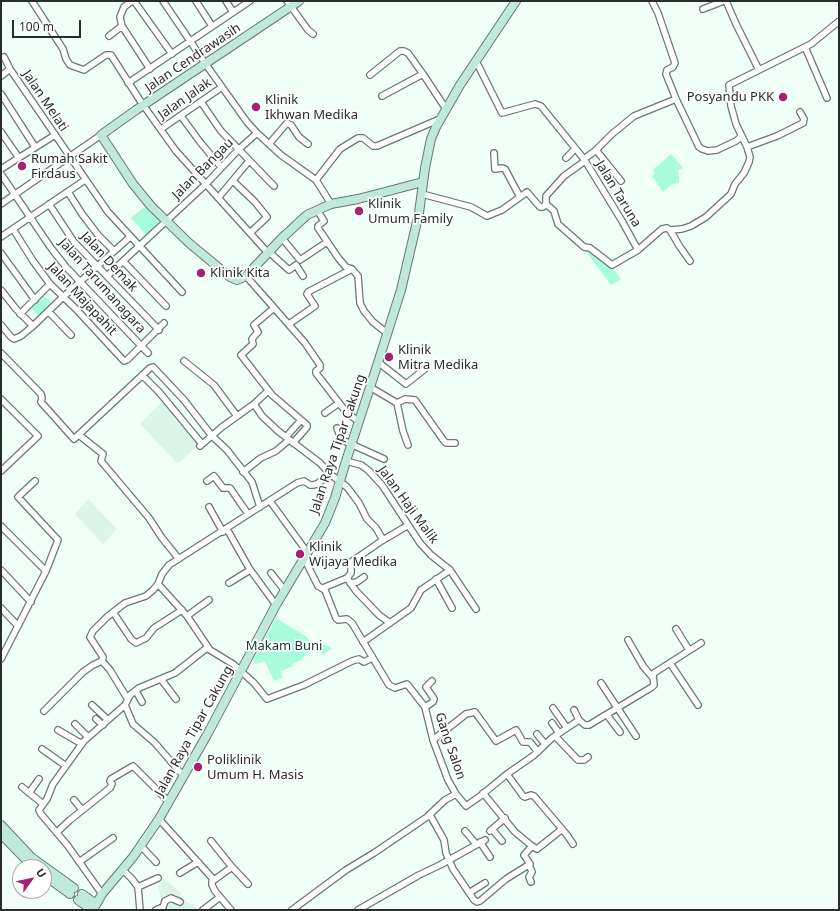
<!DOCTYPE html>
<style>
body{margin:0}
#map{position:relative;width:840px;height:911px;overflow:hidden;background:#f1fff9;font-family:"Noto Sans",sans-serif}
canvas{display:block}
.frame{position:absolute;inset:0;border:2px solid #282e2c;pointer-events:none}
.north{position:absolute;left:12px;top:859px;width:40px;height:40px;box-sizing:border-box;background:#fff;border:1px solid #a9abab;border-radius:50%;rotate:57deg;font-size:11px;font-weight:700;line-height:16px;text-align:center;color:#282e2c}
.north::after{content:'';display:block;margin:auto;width:14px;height:18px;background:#a52270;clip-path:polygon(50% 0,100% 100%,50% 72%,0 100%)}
.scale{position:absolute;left:12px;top:20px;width:69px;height:18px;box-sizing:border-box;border:2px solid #282e2c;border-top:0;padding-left:5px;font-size:12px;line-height:14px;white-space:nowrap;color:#282e2c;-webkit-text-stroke:3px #fff;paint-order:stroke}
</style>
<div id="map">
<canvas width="840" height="911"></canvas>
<div class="frame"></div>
<div class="north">U</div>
<div class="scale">100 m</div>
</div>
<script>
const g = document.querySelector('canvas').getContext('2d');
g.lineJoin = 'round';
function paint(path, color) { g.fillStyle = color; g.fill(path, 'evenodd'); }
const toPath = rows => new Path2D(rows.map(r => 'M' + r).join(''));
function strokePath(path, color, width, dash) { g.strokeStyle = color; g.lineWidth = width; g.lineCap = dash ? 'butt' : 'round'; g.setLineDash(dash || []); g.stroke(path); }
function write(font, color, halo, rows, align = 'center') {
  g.font = font + ' "Noto Sans",sans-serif'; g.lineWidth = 3.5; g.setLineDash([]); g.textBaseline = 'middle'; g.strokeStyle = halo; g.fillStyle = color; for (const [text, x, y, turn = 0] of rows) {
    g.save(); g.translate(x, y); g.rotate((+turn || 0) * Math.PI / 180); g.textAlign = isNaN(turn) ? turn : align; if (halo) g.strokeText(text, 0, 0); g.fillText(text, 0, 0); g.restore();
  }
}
paint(toPath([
 [162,402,200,443,178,464,140,424],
 [88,499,117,529,103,544,75,514],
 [164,879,181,893,180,897,191,905,193,904,197,910,152,910,163,905,158,887]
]), '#dbf5eb');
paint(toPath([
 [671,154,683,168,678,170,679,176,679,183,672,184,663,192,652,176,655,173,653,170],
 [147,205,160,220,146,235,131,218],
 [584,249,590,249,611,266,621,279,611,285],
 [43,295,52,303,39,316,30,307],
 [276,618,307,637,311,644,321,643,332,648,323,655,318,650,307,653,301,660,293,663,293,666,281,671,282,678,274,681,265,661,256,664,253,660]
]), '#a8fbdd');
const street = toPath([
 [32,1,63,49,66,59,70,65,84,70,106,55,111,55,141,102,176,151,268,253],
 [134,1,172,54],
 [163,1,207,66,247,122,257,133,281,155,316,180,331,204],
 [196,1,212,26],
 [226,1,233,12],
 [287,1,308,30,313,34],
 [652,1,658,13,675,63,673,67,667,70,666,74,676,99,699,147,702,149,708,151,717,150,736,141,741,137],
 [703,9,724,1],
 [122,26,120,17,124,7,132,1],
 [109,36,122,26,150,69],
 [805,47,827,98],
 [4,57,10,69,108,212,182,292],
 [476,61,502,113,535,104,541,106,584,159,622,221,638,250,662,229,667,228,670,230,682,229,691,226,706,217,731,194,735,184,744,173,749,162,750,157,747,147,736,124,731,106,729,85,759,70,736,24,726,1],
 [759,70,811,44,838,22,839,24],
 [370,75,400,51,404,51,408,53,423,74,446,109],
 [1,76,10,69],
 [128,83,250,1],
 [1,94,35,147],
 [382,96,423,74],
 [201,102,221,131,274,186],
 [181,116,200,142,221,167],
 [161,129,222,87],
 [1,132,19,158],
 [269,144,287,123,291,125,299,137,308,144],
 [747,147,777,136,803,123,804,119,800,112],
 [596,150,621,181],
 [494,153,495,169,502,168,505,169,520,197],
 [566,158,575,149],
 [584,159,595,151,612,134,634,116,676,99],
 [1,169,55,135],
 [1,174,51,248,66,267,148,353],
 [316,180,340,149,358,138,363,138,373,146,377,146,440,119],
 [233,181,255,202,267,217,250,233],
 [68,192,82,214,98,235,114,251],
 [422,194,471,207,487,216,502,210,527,192,540,207,543,207,546,204,554,211,558,224,584,247,590,248,612,265,638,250],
 [218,198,249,161],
 [1,204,101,135],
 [49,204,74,242,159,330],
 [546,204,546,196,564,176,585,161],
 [317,210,324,221,318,226,318,228,339,259,346,267,352,269,358,276,360,303,364,311,373,322,387,333],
 [13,229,33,261,50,284,76,309,124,361,127,360,164,323],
 [670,230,680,247,690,261],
 [1,237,85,180],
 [282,238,300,260,327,242],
 [269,252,289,270,296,265,303,276],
 [1,253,35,300],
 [123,261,166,306],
 [107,276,205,185,238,150,257,133],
 [246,276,305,343,320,365,320,368,316,371,316,373,346,412,358,421],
 [1,290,16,309,33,326],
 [274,308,255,324,254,325,258,332,252,339,253,344,241,355,272,395,307,425,307,427,293,443],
 [49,312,71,335],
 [20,314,50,284],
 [289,324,315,306,307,294,308,292,352,269],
 [1,325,11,337,14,339,21,336,33,326,63,297,130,237],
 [1,353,41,394,42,398,41,402,74,439,150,368,153,367,184,400,212,436,227,450,252,482,260,507],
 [184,361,214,385,237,416],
 [378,362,406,384,426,368],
 [142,375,159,392,202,444],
 [370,387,397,403],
 [1,399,38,436,1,471],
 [397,403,405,399,415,400,444,441,446,443,455,443],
 [397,403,403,431,408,445],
 [254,404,268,391],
 [325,413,339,403],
 [337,428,340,436,342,440,384,459],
 [79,435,103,454,101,461,149,518,162,538,179,559],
 [286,437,301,420],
 [200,446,222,427,254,404,262,416,278,431,320,463,330,474,347,487,359,503,367,519,376,528,383,540],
 [346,461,361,465,368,470,382,485,420,543,431,555,450,570,476,609],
 [243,472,261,458,276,451,289,440],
 [207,481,214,476,223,488,230,488,248,514],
 [270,501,307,552],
 [209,507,223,532],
 [1,526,46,571],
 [227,529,249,568,276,605],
 [304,558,318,586,325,590,336,618,338,620,347,619,352,623,389,685,395,688,407,684,425,707,433,740,448,780,456,794,466,806,479,797,507,774,533,756,552,738,579,720,585,725,589,725,652,687,654,685,653,675,654,673,701,643],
 [1,570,31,602],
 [271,573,285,591],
 [347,578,356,591,379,615,390,623],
 [436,579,452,608],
 [229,583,250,570],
 [350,583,357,582,364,577],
 [158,584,187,616,210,650,233,664,254,683,267,699,304,685,352,661,359,659,364,662,372,658],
 [323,588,347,578,351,573,351,562,383,540,407,526],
 [1,608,18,626],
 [113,612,131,639,136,643,146,638,154,628,182,610],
 [187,616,209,600],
 [676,629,689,650],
 [628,640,643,666,653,678],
 [363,642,411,608,421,590,450,570],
 [1,659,46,571,58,540,18,497,35,481],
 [670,663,698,705],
 [161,679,176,699],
 [601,683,636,736],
 [136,691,142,702],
 [127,698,110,670,102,661,103,657,101,654,90,637,93,631,107,617,125,603,146,596,153,590,158,584,162,574,169,565,297,483,304,481,310,485,313,485,317,484,330,474],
 [92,705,108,720],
 [125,705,133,724,155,743,179,771,184,775],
 [425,707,433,702,434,699,426,687,432,681],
 [553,708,567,728],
 [574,710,579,720],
 [44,711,83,672,93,665,102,661],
 [607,715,620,732],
 [96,719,103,725],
 [552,723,559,733],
 [75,724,88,737],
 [58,730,82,744],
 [537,734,545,744],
 [555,736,578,760,584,760,588,757],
 [433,740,466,714,475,712,496,741,516,730,523,742,530,742,538,752],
 [42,749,66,766],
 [507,774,523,796,525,797,531,795,534,796,567,835,573,844],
 [22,787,43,804],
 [29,793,39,779],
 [74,800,82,810],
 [430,815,444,840,446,853,453,869,474,900,477,902,480,901,506,879,530,864,524,855,532,846,515,832,483,793],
 [159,819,214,880],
 [492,829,502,841],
 [465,831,476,844],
 [490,831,505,818],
 [57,832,70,820,110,788,112,784,110,781,111,779,133,766,169,802],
 [211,841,232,867,214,880],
 [480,842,490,857],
 [141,846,156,862],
 [532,846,537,849,561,830],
 [79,862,113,838],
 [529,865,532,872,529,877,531,882],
 [232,867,248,884],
 [123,870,132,879,138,887,140,910],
 [180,873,198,862],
 [214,880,212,881,212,885,215,891,231,910],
 [138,887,158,878],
 [469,893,485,883],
 [102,894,68,846,41,814,39,810,47,799,53,784,84,741,125,705,130,695,139,688,175,673,208,647],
 [156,910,163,907,165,901,171,898,180,902],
 [203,910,220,897],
 [292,910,346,870,374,853,427,817,445,800,456,794],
 [358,910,419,875,440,865,485,840]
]);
const secondary = toPath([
 [299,1,136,110,101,135,133,184,151,206,189,243,230,277,237,280,246,276,282,238,307,215,331,204,358,199,423,182],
 [1,825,31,857,74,888],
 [1,834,33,867],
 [44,875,70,894],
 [82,894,96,904],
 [78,900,92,910],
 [93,910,102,894,133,857,159,819,208,733,276,605,325,523,335,498,346,461,375,372,401,290,419,213,425,168,431,139,436,127,460,85,516,1]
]);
strokePath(street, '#687872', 8);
strokePath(secondary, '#687872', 10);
strokePath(street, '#fff', 5.5);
strokePath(secondary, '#c0e8dd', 8);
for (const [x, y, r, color] of [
 [783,97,5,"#a52270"],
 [256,107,5,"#a52270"],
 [22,166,5,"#a52270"],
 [359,211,5,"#a52270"],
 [201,273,5,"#a52270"],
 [389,357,5,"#a52270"],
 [300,554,5,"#a52270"],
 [198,767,5,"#a52270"]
]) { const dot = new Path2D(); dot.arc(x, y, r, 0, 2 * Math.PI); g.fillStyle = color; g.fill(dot); strokePath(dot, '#fff', 1.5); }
write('13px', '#282e2c', '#fff', [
 ["Jalan Cendrawasih",193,58,-34],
 ["Jalan Jalak",185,99,-35],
 ["Jalan Melati",45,101,56],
 ["Jalan Bangau",203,169,-45],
 ["Jalan Taruna",618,194,59],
 ["Jalan Demak",109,262,47],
 ["Jalan Tarumanagara",102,286,48],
 ["Jalan Majapahit",82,299,47],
 ["Jalan Raya Tipar Cakung",338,444,-71],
 ["Jalan Haji Malik",408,505,54],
 ["Jalan Raya Tipar Cakung",194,731,-61],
 ["Gang Salon",450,746,71]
]);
write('13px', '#282e2c', '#fff', [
 ["Posyandu PKK",774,97,"right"],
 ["Klinik",265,100],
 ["Ikhwan Medika",265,115],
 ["Rumah Sakit",31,159],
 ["Firdaus",31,174],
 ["Klinik",368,204],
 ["Umum Family",368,219],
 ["Klinik Kita",210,273],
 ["Klinik",398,350],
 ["Mitra Medika",398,365],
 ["Klinik",309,547],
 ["Wijaya Medika",309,562],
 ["Poliklinik",207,760],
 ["Umum H. Masis",207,775]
], 'left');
write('13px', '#153c30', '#fff', [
 ["Makam Buni",284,646]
]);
</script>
